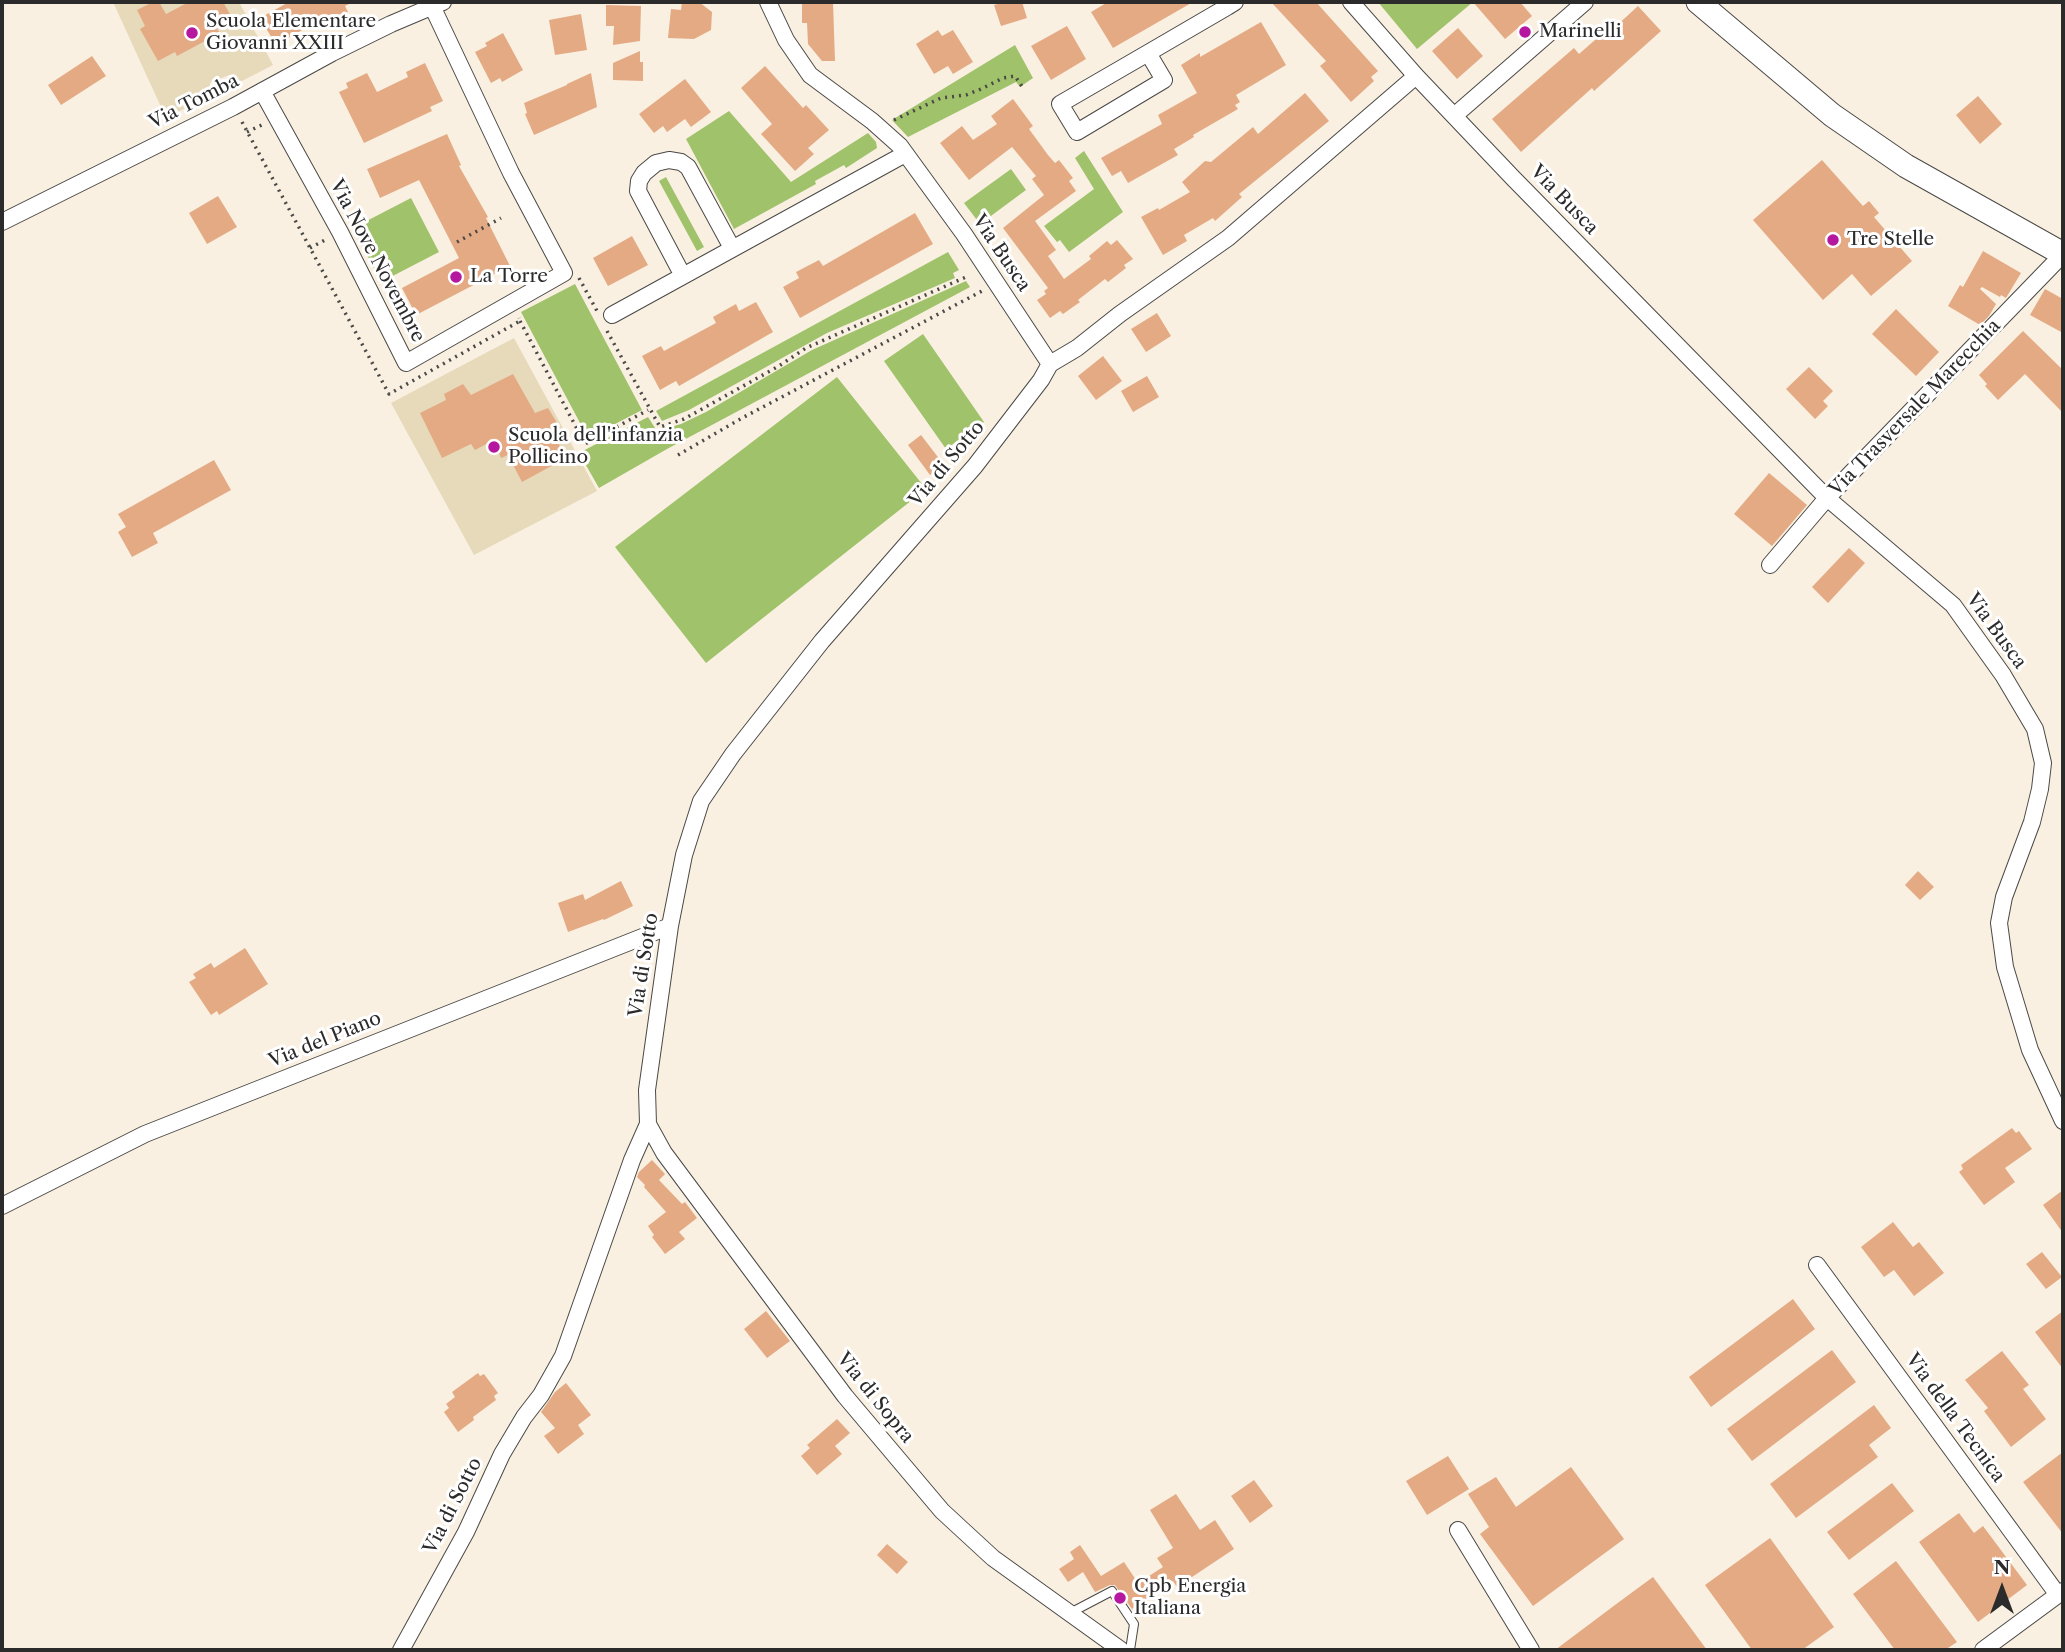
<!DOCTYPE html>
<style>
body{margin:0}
#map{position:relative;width:2065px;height:1652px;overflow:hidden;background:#f9f0e1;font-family:"Libre Caslon Text",serif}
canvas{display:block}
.frame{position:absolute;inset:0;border:4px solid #2b2b2b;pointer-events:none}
.north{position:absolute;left:1967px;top:1554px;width:70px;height:70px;-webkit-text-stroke:5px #fff;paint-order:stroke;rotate:0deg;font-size:19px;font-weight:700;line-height:28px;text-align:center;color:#2b2b2b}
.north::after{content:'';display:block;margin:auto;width:24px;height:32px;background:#2b2b2b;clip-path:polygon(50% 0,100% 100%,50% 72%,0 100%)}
</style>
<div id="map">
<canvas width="2065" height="1652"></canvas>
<div class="frame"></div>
<div class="north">N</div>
</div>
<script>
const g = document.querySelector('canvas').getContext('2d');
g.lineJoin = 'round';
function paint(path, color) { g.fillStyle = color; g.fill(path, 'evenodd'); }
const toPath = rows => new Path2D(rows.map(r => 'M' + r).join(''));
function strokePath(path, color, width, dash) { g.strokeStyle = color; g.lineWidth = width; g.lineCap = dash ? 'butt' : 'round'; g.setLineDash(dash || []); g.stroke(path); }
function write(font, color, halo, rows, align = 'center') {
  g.font = font + ' "Libre Caslon Text",serif'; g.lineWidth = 6; g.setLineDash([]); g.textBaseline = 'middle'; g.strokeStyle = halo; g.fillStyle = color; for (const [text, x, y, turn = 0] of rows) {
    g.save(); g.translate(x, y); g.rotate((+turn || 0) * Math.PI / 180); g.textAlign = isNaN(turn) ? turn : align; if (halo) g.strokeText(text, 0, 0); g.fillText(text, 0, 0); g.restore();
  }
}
paint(toPath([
 [113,2,239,2,273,65,240,82,229,75,210,83,210,96,166,118],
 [514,338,597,491,474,555,391,403]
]), '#e6daba');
paint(toPath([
 [1378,2,1473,2,1417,49],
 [1015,45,1033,78,1020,87,1016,82,908,137,892,120],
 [729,111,791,182,868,133,876,142,877,148,846,168,844,165,815,181,816,184,734,229,686,139],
 [1084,151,1123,212,1069,252,1060,240,1057,242,1044,226,1094,189,1075,158],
 [1011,169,1026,190,980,224,964,203],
 [666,177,704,247,697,251,659,181],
 [411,198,439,252,381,282,353,228],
 [948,252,959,270,953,273,955,278,827,333,689,410,662,421,656,411],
 [966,281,970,287,667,449,599,488,579,453,648,417,657,431,681,424,706,412,812,350],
 [575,284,642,410,588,438,521,312],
 [923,334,984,422,946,449,884,361],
 [837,377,926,489,706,663,615,547]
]), '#a0c26b');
paint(toPath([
 [153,2,159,2,166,14,189,2,223,2,234,21,217,29,220,33,177,56,175,52,158,61,140,29,145,26,137,10],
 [289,2,353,2,345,6,348,12,328,22,325,17,276,45,260,18],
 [682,2,699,2,712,12,711,30,694,39,668,38,671,9,681,10],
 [802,2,833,2,835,61,822,61,808,44,807,23,802,23],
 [1005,2,1022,2,1027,18,1001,26,994,5],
 [1108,2,1193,2,1113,48,1091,12],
 [1271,2,1316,2,1378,71,1371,77,1374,81,1351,102,1320,66,1326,61],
 [1473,2,1520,2,1532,16,1505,39],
 [606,5,641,6,640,41,613,45,614,26,606,26],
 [1638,6,1661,31,1594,91,1592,88,1521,152,1492,119,1574,48,1579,54,1611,26,1613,29],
 [581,14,587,50,555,55,549,20],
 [1261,22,1286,65,1236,95,1240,102,1235,105,1238,109,1193,135,1194,137,1174,149,1178,155,1128,183,1121,171,1112,176,1101,158,1162,124,1158,115,1197,93,1181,65,1200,53,1200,57],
 [1067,26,1086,59,1051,80,1031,46],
 [1458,28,1483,56,1457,79,1432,51],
 [938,30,942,36,953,30,973,62,953,74,948,66,934,74,916,44],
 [503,33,523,70,502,82,500,78,491,83,475,52,487,46,485,43],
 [640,51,640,62,643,62,643,81,613,80,613,63],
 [92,56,106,76,61,105,48,85],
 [425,63,443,101,430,107,432,111,364,143,339,92,348,88,346,83,367,73,377,92,408,77,406,72],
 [765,66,803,108,806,105,829,130,808,148,814,154,795,171,761,134,772,124,741,88],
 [591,73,597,107,534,135,525,114,527,113,524,103,567,85,567,84],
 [685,79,711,112,691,127,685,119,667,132,663,126,654,133,639,114],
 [1305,93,1329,121,1239,194,1242,197,1215,221,1213,218,1184,235,1187,241,1163,255,1141,217,1158,208,1159,210,1190,192,1182,182,1205,161,1211,162,1253,127,1258,134],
 [1978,96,2002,124,1980,144,1956,115],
 [1013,99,1033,126,1029,129,1048,155,1055,163,1059,160,1073,178,1069,181,1076,191,1035,221,1056,250,1048,256,1064,279,1091,259,1089,256,1107,241,1111,245,1117,240,1133,259,1124,265,1126,268,1108,282,1105,279,1078,300,1080,302,1063,314,1060,311,1050,318,1037,300,1046,294,1044,291,1048,288,1003,228,1044,195,1032,179,1036,176,1012,147,969,180,940,143,962,126,973,140,997,124,991,116],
 [447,134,461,165,459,166,488,217,486,218,510,266,416,315,402,288,459,258,419,180,380,198,367,169],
 [1822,160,1863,206,1869,201,1879,213,1874,217,1912,261,1871,296,1852,274,1823,300,1753,220],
 [218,196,237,227,207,244,189,213],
 [915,213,933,244,800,318,783,287,799,278,796,272,819,260,823,266],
 [632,236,648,265,608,286,593,258],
 [1983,251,2021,273,2006,298,2001,295,2000,297,1982,287,1980,289,1996,304,1989,316,1980,325,1948,306,1960,285,1963,287],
 [2045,289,2063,299,2063,333,2030,315],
 [756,302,773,332,679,386,676,381,660,390,642,356,661,346,664,351,716,323,713,317,736,304,739,311],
 [1896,309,1939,352,1916,376,1872,334],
 [1157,313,1171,336,1146,352,1131,329],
 [2023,331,2063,370,2063,413,2025,374,1998,400,1985,386,1987,384,1979,375],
 [1103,356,1122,381,1096,400,1078,376],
 [1809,367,1833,391,1823,401,1828,406,1815,419,1786,389],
 [513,374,535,413,548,408,559,426,552,431,566,458,522,482,508,455,501,458,494,440,475,450,471,444,442,458,420,413,446,400,444,394,463,384,471,395],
 [1147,376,1159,397,1133,412,1121,391],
 [921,435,944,465,930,475,908,445],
 [214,460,231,490,153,533,158,543,132,557,118,532,126,527,118,514],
 [1769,473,1807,505,1772,546,1734,514],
 [1849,548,1865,563,1828,603,1812,587],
 [1918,871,1934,887,1920,900,1905,885],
 [621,881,633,906,604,920,603,919,568,932,558,903,583,894,585,900],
 [245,948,268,984,219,1015,217,1011,211,1015,189,982,196,978,193,974,211,963,214,968],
 [2012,1128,2016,1133,2019,1131,2032,1149,2005,1168,2015,1182,1984,1205,1959,1172,1963,1169,1961,1165],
 [652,1160,665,1174,659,1180,682,1204,685,1202,697,1218,679,1232,685,1239,665,1254,652,1237,654,1235,648,1226,666,1212,644,1187,645,1185,637,1177,639,1172],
 [2063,1190,2063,1233,2043,1205],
 [1893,1222,1913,1247,1919,1242,1944,1273,1914,1296,1894,1270,1884,1277,1861,1247],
 [2042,1252,2062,1277,2046,1289,2026,1264],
 [1793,1299,1815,1329,1711,1407,1689,1377],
 [766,1311,790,1341,767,1358,744,1329],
 [2063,1311,2063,1369,2035,1332],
 [1832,1350,1856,1382,1752,1461,1727,1429],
 [2002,1351,2029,1385,2023,1389,2046,1419,2011,1447,1984,1411,1988,1408,1965,1380],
 [478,1373,480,1376,484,1374,498,1393,494,1396,496,1400,473,1417,474,1420,458,1432,444,1412,449,1408,446,1404,455,1397,452,1392],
 [566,1383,591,1415,578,1425,584,1434,558,1454,544,1436,555,1428,541,1412,555,1392],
 [1874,1405,1891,1428,1869,1445,1878,1457,1796,1518,1770,1484],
 [837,1419,850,1433,835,1446,842,1454,817,1475,801,1456,810,1448,807,1445],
 [2063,1452,2063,1534,2023,1482],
 [1448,1456,1469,1489,1427,1515,1406,1481],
 [1571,1467,1624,1539,1533,1606,1480,1534,1489,1527,1468,1494,1496,1477,1516,1507],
 [1254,1480,1273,1506,1250,1523,1231,1496],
 [1892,1483,1914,1511,1849,1560,1827,1532],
 [1176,1494,1200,1530,1215,1520,1234,1549,1177,1587,1173,1581,1147,1597,1148,1598,1132,1609,1115,1585,1110,1585,1095,1592,1083,1572,1068,1582,1059,1569,1074,1559,1070,1552,1080,1545,1101,1576,1124,1562,1138,1583,1163,1567,1157,1558,1173,1548,1150,1510],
 [1959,1513,1974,1533,1983,1526,2027,1585,1978,1622,1919,1542],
 [1770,1538,1834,1627,1802,1650,1752,1650,1705,1585],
 [887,1544,908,1562,897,1574,877,1555],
 [1896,1561,1957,1642,1945,1650,1895,1650,1853,1594],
 [1653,1577,1707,1650,1555,1650,1619,1602]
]), '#e4aa84');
const lane = toPath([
 [1070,1613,1112,1591,1134,1624,1130,1650]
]);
const street = toPath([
 [768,2,786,40,810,75,872,121,900,146,964,234,1050,364],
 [1351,2,1416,76,1513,178,1827,498,1953,605,2003,675,2035,729,2043,763,2040,789,2032,822,2004,897,1999,923,2005,967,2030,1050,2063,1121],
 [1148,53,1164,80,1077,132,1060,104,1148,53,1227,7,1235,2],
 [262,91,340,232,406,363,564,273,511,173,432,6],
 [1454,116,1585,2],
 [2,222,233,107,332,53,391,24,443,2],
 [683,276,638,191,639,181,644,173,656,163,669,160,681,162,688,167,732,248],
 [612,315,905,154],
 [1770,565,1827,498,2063,254],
 [648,1124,664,1153,845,1396,942,1511,993,1558,1121,1650],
 [2,1206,145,1134,670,926],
 [1817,1265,2058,1595],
 [1458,1530,1531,1650],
 [401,1650,466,1532,502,1454,524,1417,541,1395,563,1356,632,1160,648,1124,647,1090,670,926,684,855,701,801,733,754,822,641,975,466,1041,380,1050,364,1077,348,1120,314,1228,238,1416,76],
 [1983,1650,2063,1591]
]);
const secondary = toPath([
 [1698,2,1832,115,1906,166,2063,254]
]);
strokePath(lane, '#4a4946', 10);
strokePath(street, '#4a4946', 18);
strokePath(secondary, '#4a4946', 25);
strokePath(toPath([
 [894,120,941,98,966,95,981,89,1003,78,1015,76,1023,88],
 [242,122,389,394,520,321,519,318],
 [247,132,264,124],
 [457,242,501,218],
 [310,248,325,240],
 [579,278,597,311],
 [520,321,585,444,648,410],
 [607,331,660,427,684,419,779,366,806,348,966,277],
 [678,455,744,417,982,291]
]), '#4a4946', 3.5, [2, 5]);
strokePath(lane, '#fff', 8);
strokePath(street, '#fff', 16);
strokePath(secondary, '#fff', 23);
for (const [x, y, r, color] of [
 [1525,32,7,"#b5179e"],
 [192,33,7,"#b5179e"],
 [1833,240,7,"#b5179e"],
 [456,277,7,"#b5179e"],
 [494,447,7,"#b5179e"],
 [1120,1598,7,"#b5179e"]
]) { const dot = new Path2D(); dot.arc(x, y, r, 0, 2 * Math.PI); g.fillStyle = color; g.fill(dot); strokePath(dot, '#fff', 2.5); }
write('19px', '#2b2b2b', '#fff', [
 ["Scuola Elementare",206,22],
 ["Giovanni XXIII",206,44],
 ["Marinelli",1539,32],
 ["Tre Stelle",1847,240],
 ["La Torre",470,277],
 ["Scuola dell'infanzia",508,436],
 ["Pollicino",508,458],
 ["Cpb Energia",1134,1587],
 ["Italiana",1134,1609]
], 'left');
write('19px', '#2b2b2b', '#fff', [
 ["Via Tomba",194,102,-27],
 ["Via Busca",1564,200,46],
 ["Via Busca",1001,253,56],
 ["Via Nove Novembre",377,261,62],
 ["Via Trasversale Marecchia",1915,408,-46],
 ["Via di Sotto",947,464,-50],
 ["Via Busca",1996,631,54],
 ["Via di Sotto",644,965,-81],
 ["Via del Piano",325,1040,-22],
 ["Via di Sopra",875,1398,51],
 ["Via della Tecnica",1955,1418,54],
 ["Via di Sotto",453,1506,-63]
]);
</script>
